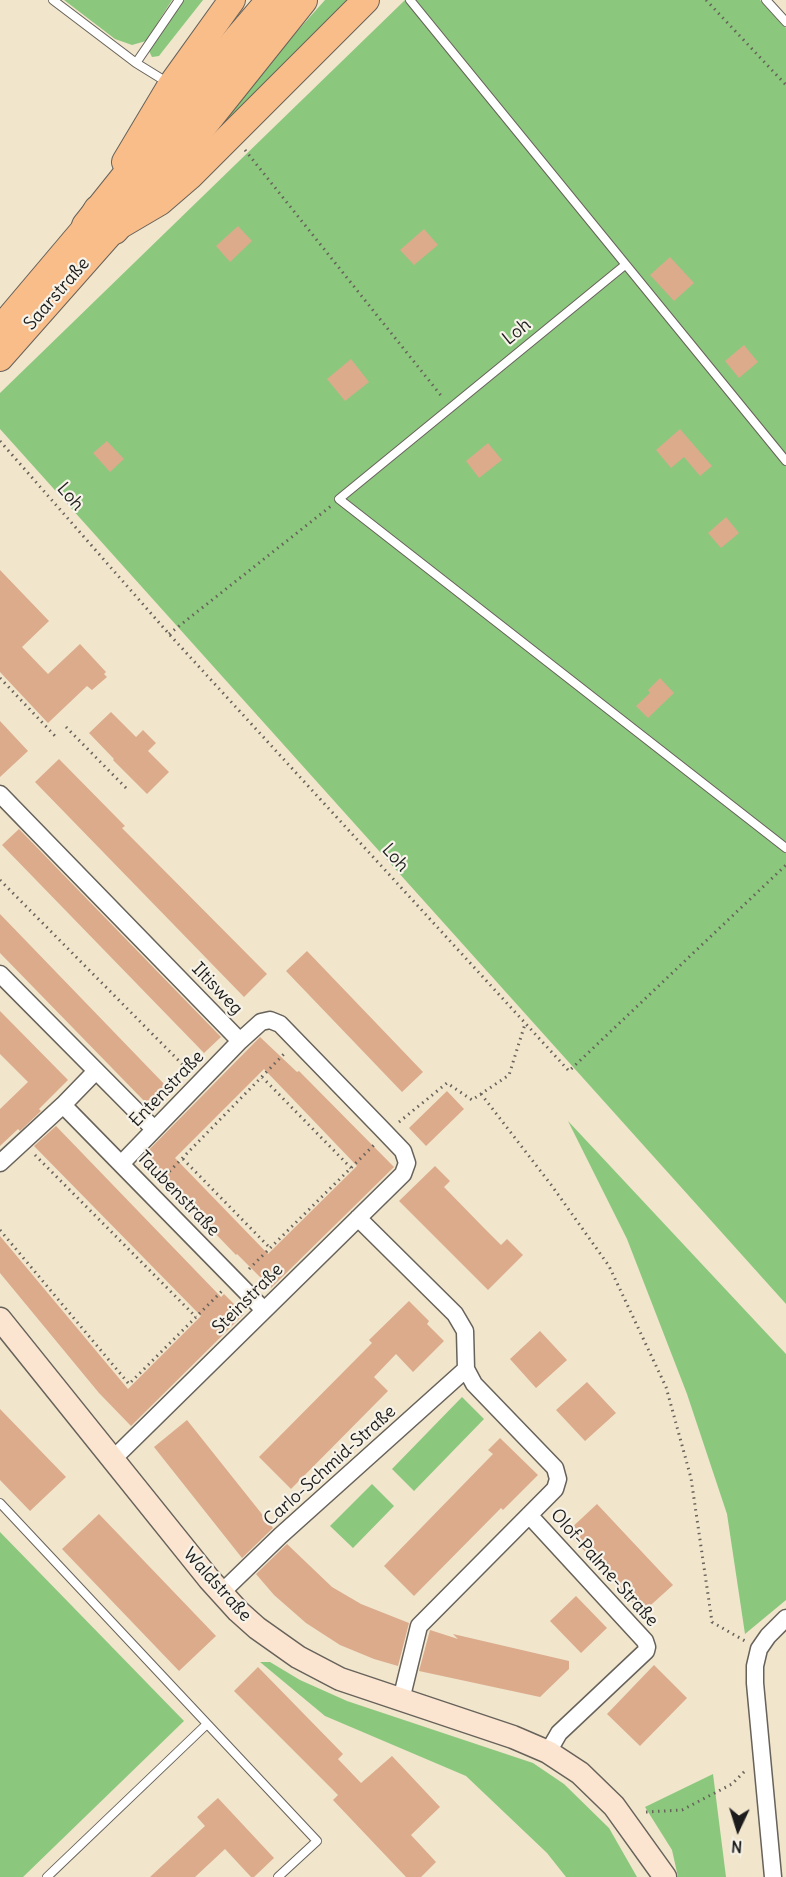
<!DOCTYPE html>
<meta charset="utf-8">
<style>
body{margin:0}
#map{position:relative;width:786px;height:1877px;overflow:hidden;background:#f1e5cc;font-family:Delius,sans-serif}
canvas{display:block}
.north{position:absolute;left:708px;top:1799px;width:60px;height:60px;-webkit-text-stroke:4px #f7f3e8;paint-order:stroke;rotate:184deg;font-size:16px;font-weight:700;line-height:24px;text-align:center;color:#1c1c1c}
.north::after{content:'';display:block;margin:auto;width:21px;height:27px;background:#1c1c1c;clip-path:polygon(50% 0,100% 100%,50% 72%,0 100%)}
</style>
<div id="map">
<canvas width="786" height="1877"></canvas>
<div class="north">N</div>
</div>
<script>
const g = document.querySelector('canvas').getContext('2d');
g.lineJoin = 'round';
function paint(path, color) { g.fillStyle = color; g.fill(path, 'evenodd'); }
const toPath = rows => new Path2D(rows.map(r => 'M' + r).join(''));
function strokePath(path, color, width, dash) { g.strokeStyle = color; g.lineWidth = width; g.lineCap = dash ? 'butt' : 'round'; g.setLineDash(dash || []); g.stroke(path); }
function write(font, color, halo, rows, align = 'center') {
  g.font = font + ' Delius,sans-serif'; g.lineWidth = 4.5; g.setLineDash([]); g.textBaseline = 'middle'; g.strokeStyle = halo; g.fillStyle = color; for (const [text, x, y, turn = 0] of rows) {
    g.save(); g.translate(x, y); g.rotate((+turn || 0) * Math.PI / 180); g.textAlign = isNaN(turn) ? turn : align; if (halo) g.strokeText(text, 0, 0); g.fillText(text, 0, 0); g.restore();
  }
}
paint(toPath([
 [64,0,172,0,146,41,132,45,115,39],
 [184,0,203,0,162,52,159,56,152,57,149,51],
 [325,0,353,0,207,142,292,37],
 [405,0,760,0,786,28,786,1304,0,429,0,393],
 [568,1121,786,1354,786,1600,745,1634,727,1514,687,1394,627,1239],
 [462,1397,484,1419,414,1491,392,1469],
 [372,1484,394,1506,353,1548,330,1526],
 [0,1532,184,1721,23,1877,0,1877],
 [260,1662,270,1662,300,1680,347,1701,533,1763,564,1784,609,1828,637,1877,566,1877,547,1853,466,1776,325,1716],
 [713,1774,726,1877,678,1877,672,1850,645,1807]
]), '#8bc87e');
paint(toPath([
 [238,226,252,241,230,262,216,246],
 [424,229,438,245,414,265,400,250],
 [670,257,694,283,674,301,650,275],
 [744,345,758,362,739,378,725,361],
 [351,359,369,382,345,401,327,379],
 [680,429,712,466,700,476,684,457,671,468,656,450],
 [107,441,124,459,110,472,93,453],
 [488,443,502,460,479,478,466,461],
 [726,517,739,533,721,548,708,533],
 [0,570,49,621,22,647,48,674,80,644,106,672,104,674,107,677,92,690,87,686,48,723,0,672],
 [660,678,674,693,648,718,636,706,650,693,648,690],
 [111,712,136,737,143,730,156,743,148,751,169,772,147,794,113,760,114,759,89,733],
 [0,721,28,751,0,777],
 [59,759,125,826,122,828,267,974,244,997,35,782],
 [19,829,221,1037,204,1053,2,845],
 [0,914,168,1088,149,1106,0,953],
 [307,951,423,1072,402,1092,286,971],
 [0,1011,68,1080,39,1109,41,1111,20,1131,18,1129,0,1146,0,1109,28,1082,0,1054],
 [260,1037,297,1072,299,1071,394,1167,271,1288,237,1254,236,1255,159,1175,157,1177,139,1160],
 [264,1069,357,1166,268,1254,175,1158],
 [447,1091,464,1109,426,1146,409,1128],
 [56,1126,221,1297,224,1294,244,1314,131,1426,99,1393,0,1273,0,1236,128,1389,201,1316,34,1146],
 [435,1166,450,1181,444,1187,483,1227,501,1245,507,1239,523,1255,488,1290,399,1201],
 [409,1301,429,1321,427,1324,444,1341,413,1372,396,1354,374,1377,388,1391,291,1489,259,1457,372,1343,369,1340],
 [540,1331,567,1360,536,1388,510,1359],
 [587,1382,616,1413,585,1441,556,1410],
 [0,1409,66,1477,30,1511,0,1480],
 [187,1420,273,1528,242,1558,154,1447],
 [500,1438,538,1475,503,1510,501,1508,414,1596,384,1566,493,1454,488,1450],
 [597,1504,673,1585,642,1613,567,1532],
 [99,1514,216,1636,179,1671,62,1549],
 [287,1544,332,1587,361,1604,409,1623,398,1666,374,1659,340,1645,306,1623,274,1595,256,1574],
 [576,1596,607,1628,581,1653,550,1621],
 [430,1630,458,1639,453,1634,569,1661,569,1669,540,1697,419,1671],
 [654,1665,687,1698,640,1746,607,1714],
 [258,1667,343,1754,338,1759,361,1783,392,1756,440,1807,411,1835,436,1862,421,1877,406,1877,333,1800,338,1795,234,1691],
 [218,1798,274,1858,254,1877,251,1877,225,1849,195,1877,150,1877,205,1826,197,1817]
]), '#dbab8c');
const lane = toPath([
 [53,0,136,63],
 [410,0,786,461],
 [766,0,786,22],
 [170,84,136,63,179,0],
 [625,265,339,499,786,848],
 [0,1503,317,1841,278,1877],
 [47,1877,207,1724]
]);
const street = toPath([
 [0,794,240,1041],
 [0,974,154,1129],
 [63,1105,264,1310],
 [0,1163,63,1105,96,1071],
 [358,1218,455,1314,465,1331,466,1369,474,1384,555,1468,558,1479,555,1489,419,1626,401,1700],
 [112,1460,403,1174,407,1163,403,1151,380,1127,280,1024,270,1020,261,1022,240,1041,121,1164],
 [529,1515,645,1641,647,1647,646,1651,559,1733,548,1752],
 [221,1593,280,1536,466,1369],
 [773,1877,755,1683,755,1666,759,1649,768,1636,786,1618]
]);
const secondary = toPath([
 [0,1319,209,1579,238,1611,257,1628,298,1657,340,1679,513,1737,548,1752,580,1773,614,1806,665,1877]
]);
const primary = toPath([
 [125,162,171,85,232,0],
 [0,329,87,226,97,209],
 [0,358,114,229,160,202,189,177,366,0]
]);
const highway = toPath([
 [87,226,203,81,272,0],
 [114,229,191,139,302,0]
]);
strokePath(lane, '#67625a', 10);
strokePath(street, '#67625a', 19);
strokePath(secondary, '#67625a', 25);
strokePath(primary, '#67625a', 28);
strokePath(highway, '#67625a', 32);
strokePath(toPath([
 [706,0,786,85],
 [245,150,443,398],
 [0,441,169,634,569,1071,786,865],
 [169,634,331,506],
 [0,678,56,737],
 [66,727,128,790],
 [0,880,189,1071],
 [262,1077,351,1168],
 [481,1094,552,1186,609,1266,666,1387,691,1478,712,1622,745,1641],
 [399,1122,447,1083,472,1100,509,1075,525,1024],
 [35,1155,196,1317],
 [183,1159,270,1248],
 [161,1180,284,1054],
 [0,1230,129,1384,223,1290],
 [249,1269,374,1145],
 [646,1812,682,1810,732,1784,746,1770]
]), '#67625a', 3, [1.5, 4.5]);
strokePath(lane, '#fff', 8);
strokePath(street, '#fff', 16);
strokePath(secondary, '#fce5d0', 22);
strokePath(primary, '#f8bd89', 26);
strokePath(highway, '#f8bd89', 30);
write('18px', '#1c1c1c', '#f7f3e8', [
 ["Saarstraße",57,294,-49],
 ["Loh",517,332,-39],
 ["Loh",70,497,49],
 ["Loh",395,858,48],
 ["Iltisweg",217,989,46],
 ["Entenstraße",167,1089,-46],
 ["Taubenstraße",178,1194,46],
 ["Steinstraße",248,1299,-45],
 ["Carlo-Schmid-Straße",330,1466,-42],
 ["Olof-Palme-Straße",604,1568,48],
 ["Waldstraße",217,1585,48]
]);
</script>
